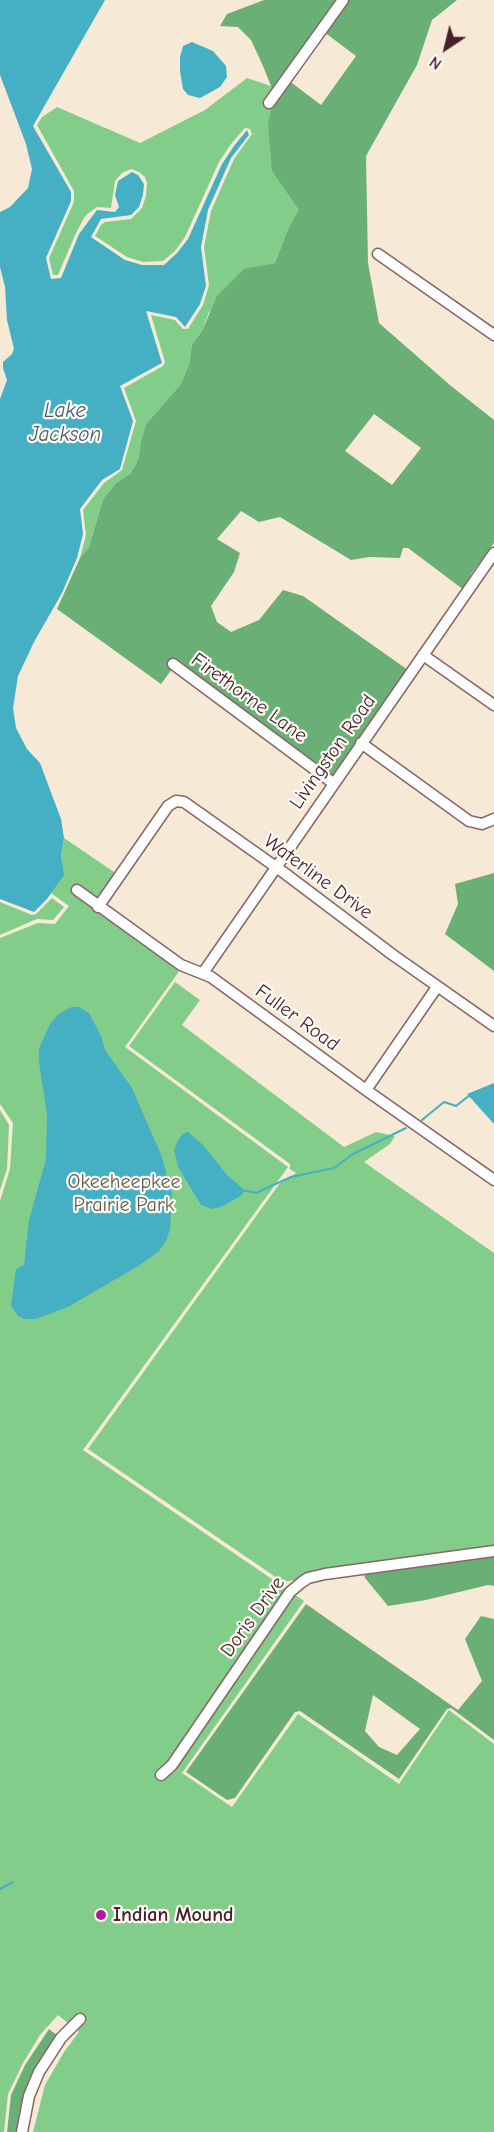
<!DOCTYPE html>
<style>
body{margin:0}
#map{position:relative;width:494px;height:2132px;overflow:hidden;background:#f6e9d6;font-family:"Comic Neue",sans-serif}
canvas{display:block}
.north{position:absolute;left:416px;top:18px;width:60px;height:60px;-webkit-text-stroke:4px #fdfcf7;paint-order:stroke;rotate:215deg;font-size:16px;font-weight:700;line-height:24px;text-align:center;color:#4a1f2b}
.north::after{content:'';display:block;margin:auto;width:21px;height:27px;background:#4a1f2b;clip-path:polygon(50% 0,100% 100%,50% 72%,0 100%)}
</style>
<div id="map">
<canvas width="494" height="2132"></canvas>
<div class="north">N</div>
</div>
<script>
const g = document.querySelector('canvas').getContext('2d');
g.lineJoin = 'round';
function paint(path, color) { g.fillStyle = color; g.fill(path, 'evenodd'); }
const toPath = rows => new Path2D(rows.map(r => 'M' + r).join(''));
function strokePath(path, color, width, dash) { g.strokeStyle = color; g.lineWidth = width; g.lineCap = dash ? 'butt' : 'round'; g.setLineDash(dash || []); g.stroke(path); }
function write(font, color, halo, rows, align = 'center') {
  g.font = font + ' "Comic Neue",sans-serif'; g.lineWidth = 4.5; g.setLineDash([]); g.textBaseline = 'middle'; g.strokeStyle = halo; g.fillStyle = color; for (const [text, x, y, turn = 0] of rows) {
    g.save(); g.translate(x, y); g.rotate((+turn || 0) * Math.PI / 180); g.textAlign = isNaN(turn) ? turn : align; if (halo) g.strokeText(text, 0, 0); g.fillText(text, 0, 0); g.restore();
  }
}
paint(toPath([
 [247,78,271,86,273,103,272,170,300,210,288,229,275,263,264,265,209,312,202,331,192,344,189,364,181,384,146,424,141,441,138,460,131,473,116,483,103,499,89,547,80,558,86,535,83,510,104,483,122,470,136,421,124,388,163,366,165,362,151,315,175,320,183,329,188,329,203,305,209,285,204,247,211,211,234,159,252,134,250,129,245,128,231,144,219,162,185,237,175,251,163,261,143,262,127,257,95,236,101,225,105,222,131,219,142,208,146,196,147,183,145,177,139,172,131,169,122,173,115,181,111,208,97,207,85,216,76,233,58,275,53,275,49,258,74,202,74,191,37,125,42,117,57,107,140,143,205,110],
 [64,838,117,874,93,909,180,970,125,1047,288,1167,83,1450,304,1601,182,1773,232,1807,298,1714,399,1784,449,1710,494,1744,494,2132,33,2132,45,2085,64,2052,79,2032,58,2015,40,2035,23,2063,8,2094,4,2132,0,2132,0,1201,10,1169,13,1123,0,1104,0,938,38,923,55,924,69,906,51,893,63,875,61,856],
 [52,898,64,907,53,920,37,919,0,935,0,902,32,915,36,914],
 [175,982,200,1000,182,1025,344,1147,376,1132,395,1136,390,1144,364,1162,494,1253,494,1547,283,1582,88,1449,280,1183,296,1173,290,1169,290,1164,129,1046],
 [0,1110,9,1125,7,1169,0,1190]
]), '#83cd8a');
paint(toPath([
 [264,0,338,0,284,77,321,105,356,56,324,32,347,0,457,0,432,20,417,65,366,156,368,263,379,323,451,386,494,420,494,543,471,574,464,590,408,548,403,548,400,558,369,557,351,560,280,517,259,522,241,511,217,539,240,553,234,572,211,606,217,622,231,632,259,620,283,590,303,596,408,670,332,777,172,659,168,666,172,669,161,684,57,609,80,558,89,547,103,499,116,483,131,473,138,460,141,441,146,424,181,384,189,364,192,344,202,331,217,296,244,269,275,263,288,229,299,210,272,171,268,123,273,103,271,86,263,66,251,40,238,27,220,26,227,14],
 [374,414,421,448,392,485,345,451],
 [494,873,494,971,445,934,458,904,455,884],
 [494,1555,494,1586,488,1585,426,1600,388,1606,365,1578,364,1572],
 [306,1604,458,1710,482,1681,465,1639,481,1616,494,1619,494,1740,451,1708,447,1709,399,1779,300,1711,295,1712,235,1798,227,1800,186,1772],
 [373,1695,420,1729,397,1755,379,1747,365,1731],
 [49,2029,58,2036,18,2132,7,2132,11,2095,25,2065]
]), '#6ab076');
paint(toPath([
 [0,0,105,0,33,126,71,192,71,201,46,258,51,279,61,278,79,234,97,210,115,212,119,207,115,195,118,181,132,172,138,175,144,184,143,195,139,207,131,215,101,219,91,237,125,260,142,265,164,265,177,253,188,239,222,164,234,146,247,130,249,135,231,158,208,210,201,247,206,286,200,304,185,327,176,317,146,311,162,363,120,386,133,421,120,469,102,480,80,509,83,534,77,558,62,593,34,642,18,676,13,708,16,728,27,749,40,763,61,819,64,838,61,856,64,875,47,899,34,912,0,899,0,399,7,380,3,368,3,362,12,354,14,349,7,320,5,287,0,267,0,212,10,207,28,188,32,169,26,144,0,75],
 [192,42,213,51,226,66,227,77,220,87,200,98,188,95,183,89,180,71,180,57,183,46],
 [71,1007,79,1007,89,1013,101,1036,105,1050,132,1088,151,1132,161,1154,172,1194,170,1229,166,1241,158,1252,138,1266,68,1307,35,1319,24,1319,18,1316,11,1306,16,1269,24,1265,29,1220,46,1159,47,1114,39,1062,39,1048,50,1024,59,1014],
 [494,1083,494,1124,467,1094],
 [188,1132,203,1145,227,1175,241,1187,244,1191,242,1195,221,1207,212,1209,201,1205,178,1167,174,1150,178,1140,184,1133]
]), '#45b0c3');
strokePath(toPath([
 [422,1120,444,1102,456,1106,470,1095],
 [242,1190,256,1193,291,1177,334,1168,353,1154,406,1128],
 [0,1889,13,1882]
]), '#45b0c3', 2);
const minor = toPath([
 [269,103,343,0],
 [378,254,494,335],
 [423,655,494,705],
 [173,664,333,783],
 [361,743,469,821,482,824,494,819],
 [77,890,181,965,211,977,366,1090,494,1180],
 [98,907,168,806,176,801,184,802,283,872,393,955,494,1026],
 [203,973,494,553],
 [366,1090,437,987],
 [161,1775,172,1765,290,1592,302,1582,308,1578,325,1574,494,1551],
 [22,2132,29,2096,39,2072,61,2038,80,2019]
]);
strokePath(minor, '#866667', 13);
strokePath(minor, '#fff', 10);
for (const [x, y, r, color] of [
 [101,1915,6,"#b5179e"]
]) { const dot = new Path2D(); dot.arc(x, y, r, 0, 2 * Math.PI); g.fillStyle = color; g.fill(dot); strokePath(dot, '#fdfcf7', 2); }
write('20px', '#4a1f2b', '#fdfcf7', [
 ["Firethorne Lane",249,698,36],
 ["Livingston Road",333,752,-55],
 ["Waterline Drive",318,877,36],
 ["Fuller Road",297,1018,36],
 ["Doris Drive",253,1617,-54]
]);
write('20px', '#5e5c4c', '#fdfcf7', [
 ["Okeeheepkee",124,1182],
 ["Prairie Park",124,1205]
]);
write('bold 20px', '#4a1f2b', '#fdfcf7', [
 ["Indian Mound",113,1915]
], 'left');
write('italic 21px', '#485968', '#fdfcf7', [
 ["Lake",65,411],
 ["Jackson",65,435]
]);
</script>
